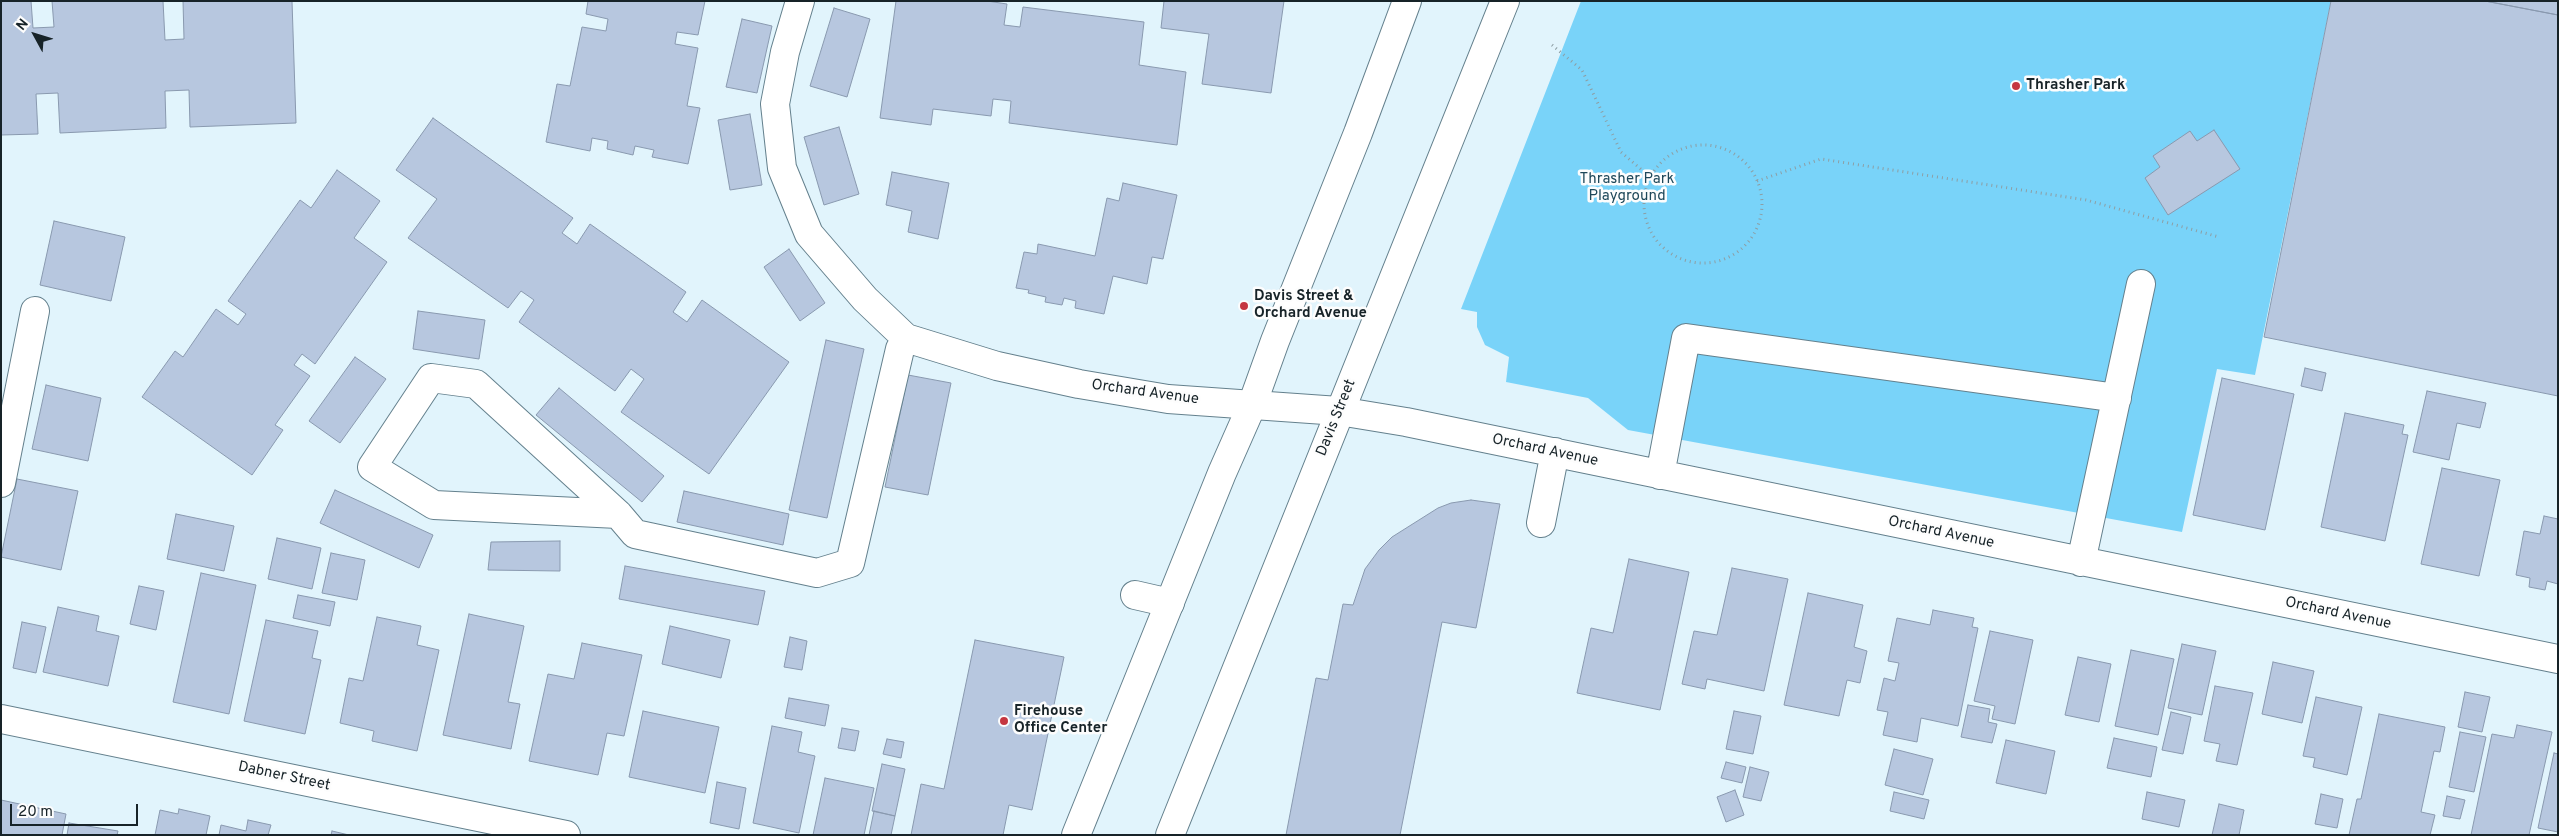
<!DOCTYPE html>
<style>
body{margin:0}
#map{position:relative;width:2559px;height:836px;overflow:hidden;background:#e1f4fc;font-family:Overpass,sans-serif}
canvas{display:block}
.frame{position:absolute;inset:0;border:2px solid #172328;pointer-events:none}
.north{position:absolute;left:10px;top:10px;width:50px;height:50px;-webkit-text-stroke:4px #fdfdfd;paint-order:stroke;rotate:309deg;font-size:14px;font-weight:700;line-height:20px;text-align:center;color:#172328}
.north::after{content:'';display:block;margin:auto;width:18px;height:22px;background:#172328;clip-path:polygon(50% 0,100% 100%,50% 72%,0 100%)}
.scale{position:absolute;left:10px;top:804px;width:128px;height:22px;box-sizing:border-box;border:2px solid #172328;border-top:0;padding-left:6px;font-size:15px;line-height:18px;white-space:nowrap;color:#172328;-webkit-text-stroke:4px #fdfdfd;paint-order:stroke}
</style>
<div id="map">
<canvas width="2559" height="836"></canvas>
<div class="frame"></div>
<div class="north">N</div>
<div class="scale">20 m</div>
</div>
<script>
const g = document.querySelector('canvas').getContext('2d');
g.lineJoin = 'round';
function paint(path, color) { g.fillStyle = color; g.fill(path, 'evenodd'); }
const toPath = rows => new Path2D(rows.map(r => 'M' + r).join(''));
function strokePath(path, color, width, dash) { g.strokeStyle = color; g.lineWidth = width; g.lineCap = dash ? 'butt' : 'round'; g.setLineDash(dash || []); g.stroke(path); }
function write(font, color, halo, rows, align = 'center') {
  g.font = font + ' Overpass,sans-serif'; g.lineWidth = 5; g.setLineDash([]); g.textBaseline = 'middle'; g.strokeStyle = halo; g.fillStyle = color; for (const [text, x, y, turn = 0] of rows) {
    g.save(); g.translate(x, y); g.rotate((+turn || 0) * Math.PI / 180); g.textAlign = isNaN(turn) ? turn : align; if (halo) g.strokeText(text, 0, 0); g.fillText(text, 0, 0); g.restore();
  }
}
paint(toPath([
 [1581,1,2331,1,2255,375,2217,369,2182,532,1628,430,1588,398,1506,382,1509,357,1485,345,1477,327,1477,312,1461,309]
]), '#79d3f9');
const building = toPath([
 [1,1,31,1,33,28,54,27,52,1,163,1,165,40,184,39,183,1,292,1,296,123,190,127,189,90,165,91,166,128,60,133,58,93,36,94,38,134,1,135,1,1],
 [588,1,705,1,698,35,677,32,675,44,698,48,687,106,700,108,688,164,652,157,654,150,635,146,633,155,607,149,608,141,592,138,590,151,546,142,557,84,570,86,582,27,606,31,608,19,586,14,588,1],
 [896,1,987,1,1007,4,1004,25,1020,27,1023,7,1144,22,1139,65,1186,72,1177,145,1009,123,1011,101,993,99,991,116,933,109,931,125,880,118,896,1],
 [1164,1,1284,1,1271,93,1202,84,1209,34,1161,28,1164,1],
 [2331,1,2485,1,2558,15,2558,396,2264,337,2331,1],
 [2485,1,2558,1,2558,15,2485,1],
 [834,8,870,19,847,97,810,86,834,8],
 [742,19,772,26,757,93,726,87,742,19],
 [750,114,762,185,730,190,718,120,750,114],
 [433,118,573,218,562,233,577,244,590,224,686,292,673,312,687,322,702,300,789,362,709,474,621,412,644,379,631,369,615,391,519,322,534,300,521,291,508,308,408,238,437,199,396,170,433,118],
 [839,127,859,194,824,205,804,137,839,127],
 [2214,130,2240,169,2168,215,2145,178,2160,167,2153,156,2190,131,2197,141,2214,130],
 [337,170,380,201,354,238,387,262,315,364,302,354,294,365,310,376,275,425,283,430,252,475,142,397,175,351,183,357,216,309,238,325,246,314,228,301,300,200,311,208,337,170],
 [892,172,949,183,938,239,908,232,912,211,886,205,892,172],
 [1123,183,1177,195,1163,259,1152,257,1147,284,1113,276,1104,314,1075,308,1076,301,1064,298,1062,305,1045,302,1046,297,1028,293,1029,290,1016,288,1024,252,1037,254,1038,244,1095,256,1107,198,1119,201,1123,183],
 [54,221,125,237,111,301,40,285,54,221],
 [789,249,825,303,800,321,764,267,789,249],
 [418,311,485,320,479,359,413,349,418,311],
 [826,340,864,349,827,518,789,510,826,340],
 [355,357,386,379,340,443,309,421,355,357],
 [2305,368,2326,373,2322,391,2301,386,2305,368],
 [908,375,951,383,928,495,885,487,908,375],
 [2222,378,2294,394,2265,530,2193,515,2222,378],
 [46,385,101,398,88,461,32,449,46,385],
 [559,388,664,476,642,502,536,415,559,388],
 [2427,391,2486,403,2480,428,2457,423,2449,460,2413,452,2427,391],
 [2345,413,2404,425,2402,434,2408,435,2385,541,2321,527,2345,413],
 [2442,468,2500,480,2479,576,2421,564,2442,468],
 [17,479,78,491,61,570,1,557,17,479],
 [335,490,433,535,419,568,320,523,335,490],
 [684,491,789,514,783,545,677,522,684,491],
 [1471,500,1500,504,1476,628,1442,622,1400,835,1286,835,1316,678,1328,680,1343,604,1353,605,1365,569,1379,550,1392,537,1438,508,1451,503,1471,500],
 [176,514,234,526,224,571,167,559,176,514],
 [2544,516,2558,519,2558,584,2547,581,2545,590,2529,587,2530,578,2516,575,2524,531,2540,534,2544,516],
 [277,538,321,548,312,589,268,579,277,538],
 [560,541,560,571,488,570,491,542,560,541],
 [331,553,365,560,357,600,322,593,331,553],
 [1629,559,1689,572,1660,710,1577,693,1591,628,1613,633,1629,559],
 [625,566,765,591,758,625,619,599,625,566],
 [1732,568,1788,579,1764,691,1707,679,1705,689,1682,684,1694,631,1717,635,1732,568],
 [201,573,256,585,229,714,173,702,201,573],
 [139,586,164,591,156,630,130,624,139,586],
 [1808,593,1863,605,1854,647,1867,651,1860,683,1847,680,1839,716,1784,705,1808,593],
 [298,595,335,602,330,626,293,618,298,595],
 [58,607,99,616,96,631,119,636,108,686,43,672,58,607],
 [1933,610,1974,618,1972,627,1978,628,1958,726,1921,718,1917,742,1883,735,1888,712,1877,710,1884,678,1895,681,1899,663,1888,661,1897,618,1930,625,1933,610],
 [469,614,524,626,508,702,520,704,511,749,443,735,469,614],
 [377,617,421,626,417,645,439,650,417,751,372,741,374,731,340,723,349,678,363,681,377,617],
 [266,620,318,631,312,658,321,660,305,734,244,721,266,620],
 [22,622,46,627,36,673,13,668,22,622],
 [670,626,730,640,721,678,662,664,670,626],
 [1990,631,2033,640,2015,724,1992,719,1995,706,1974,701,1990,631],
 [790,637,807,641,802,670,784,667,790,637],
 [975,640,1064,657,1032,810,1009,805,1003,835,911,835,921,784,944,789,975,640],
 [582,643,642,655,624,736,607,733,598,775,529,761,548,674,574,679,582,643],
 [2182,644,2216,651,2202,715,2168,708,2182,644],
 [2131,650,2174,659,2158,735,2115,726,2131,650],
 [2078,657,2111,664,2099,722,2065,715,2078,657],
 [2273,662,2314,671,2302,723,2262,714,2273,662],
 [2215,686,2253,693,2237,765,2216,761,2220,744,2204,741,2215,686],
 [2465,692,2490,697,2482,732,2458,727,2465,692],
 [2316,697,2362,707,2347,775,2313,767,2315,758,2303,756,2316,697],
 [789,698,829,705,825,726,785,718,789,698],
 [1968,705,1990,709,1988,722,1997,724,1992,743,1961,737,1968,705],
 [643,711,719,727,705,793,629,777,643,711],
 [1734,711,1761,716,1753,754,1726,749,1734,711],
 [2171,712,2191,717,2183,754,2162,750,2171,712],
 [2379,714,2445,727,2440,752,2434,751,2421,812,2435,815,2430,835,2349,835,2357,799,2361,799,2379,714],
 [2517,725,2552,732,2529,835,2471,835,2492,734,2514,738,2517,725],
 [772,726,802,732,798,752,815,756,799,833,753,823,772,726],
 [842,728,859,731,855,751,838,748,842,728],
 [2460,732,2486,737,2474,792,2449,787,2460,732],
 [2114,738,2157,747,2151,777,2107,768,2114,738],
 [887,739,904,742,901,758,883,754,887,739],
 [2006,740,2055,751,2046,794,1996,783,2006,740],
 [1894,749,1933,759,1923,795,1885,785,1894,749],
 [2554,753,2558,754,2558,832,2538,828,2554,753],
 [1726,762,1746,767,1742,783,1721,778,1726,762],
 [882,764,905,769,895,816,872,811,882,764],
 [1750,767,1769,772,1761,801,1743,797,1750,767],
 [825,778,874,788,864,835,813,835,825,778],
 [717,782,746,788,739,829,710,823,717,782],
 [1735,790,1744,815,1726,822,1717,797,1735,790],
 [1894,792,1929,800,1924,819,1890,811,1894,792],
 [2147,792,2185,800,2179,827,2142,819,2147,792],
 [2321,794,2343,799,2337,828,2315,824,2321,794],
 [2447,796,2465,800,2460,819,2443,816,2447,796],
 [1,800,66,814,62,835,1,835,1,800],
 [2219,804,2244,810,2239,835,2212,835,2219,804],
 [179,809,210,816,206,835,155,835,160,810,178,814,179,809],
 [874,811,895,816,891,835,869,835,874,811],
 [248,820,271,825,268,835,219,835,221,825,246,831,248,820],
 [69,823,118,831,117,835,67,835,69,823],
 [332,831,349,835,331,835,332,831]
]);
paint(building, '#b7c7df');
strokePath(building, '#8999af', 1);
const minor = toPath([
 [800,1,785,52,775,104,782,168,809,234,865,299,906,338,997,366,1079,384,1168,399,1339,411,1406,422,2558,659],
 [1660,475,1686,338,2117,398],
 [1,483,35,311],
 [618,514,434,505,372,467,431,378,476,384,618,514,635,534,817,573,850,563,900,349,906,338],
 [1541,523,1555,452],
 [2081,562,2141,284],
 [1135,595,1170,603],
 [1,719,566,835]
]);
const major = toPath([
 [1076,835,1222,473,1252,405,1275,341,1358,133,1407,1],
 [1170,835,1505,1]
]);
strokePath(minor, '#64808d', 30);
strokePath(major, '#64808d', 30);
strokePath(toPath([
 [1552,45,1582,70,1621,152,1650,177],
 '1644 204a59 59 0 1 1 118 0a59 59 0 1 1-118 0Z',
 [1757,181,1821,159,2086,200,2219,237]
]), '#8d9ea4', 3, [1, 4]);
strokePath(minor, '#fff', 28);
strokePath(major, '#fff', 28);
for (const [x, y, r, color] of [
 [2016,86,5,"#c53640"],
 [1244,306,5,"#c53640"],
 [1004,721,5,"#c53640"]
]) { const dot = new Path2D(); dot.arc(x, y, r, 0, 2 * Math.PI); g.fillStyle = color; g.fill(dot); strokePath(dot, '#fdfdfd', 2); }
write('bold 15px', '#172328', '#fdfdfd', [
 ["Thrasher Park",2026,86],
 ["Davis Street &",1254,297],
 ["Orchard Avenue",1254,314],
 ["Firehouse",1014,712],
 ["Office Center",1014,729]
], 'left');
write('15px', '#1e485a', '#fdfdfd', [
 ["Thrasher Park",1627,180],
 ["Playground",1627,197]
]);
write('15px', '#172328', '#fdfdfd', [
 ["Orchard Avenue",1145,393,8],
 ["Davis Street",1337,418,-68],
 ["Orchard Avenue",1545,451,12],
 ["Orchard Avenue",1941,533,12],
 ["Orchard Avenue",2338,614,12],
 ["Dabner Street",284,777,12]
]);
</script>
